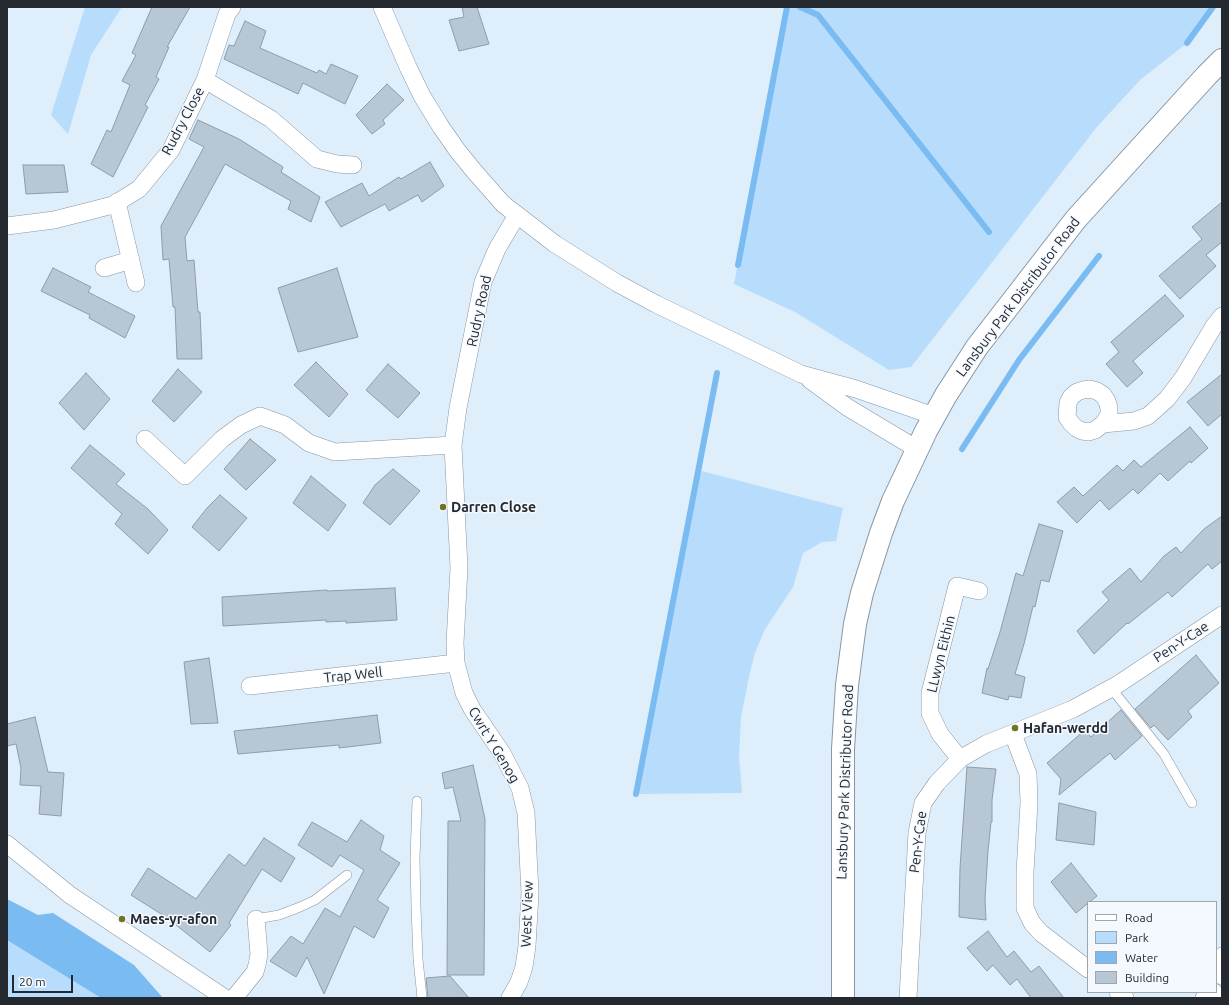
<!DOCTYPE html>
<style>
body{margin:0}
#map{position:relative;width:1229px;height:1005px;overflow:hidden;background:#deeefb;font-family:Ubuntu,sans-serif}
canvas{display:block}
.frame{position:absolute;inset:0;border:8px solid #23292e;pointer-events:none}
.legend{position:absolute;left:1087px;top:901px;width:130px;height:92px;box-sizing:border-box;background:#f3f9ff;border:1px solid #a0a6ab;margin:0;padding:5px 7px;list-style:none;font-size:12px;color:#23292e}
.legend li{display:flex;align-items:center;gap:8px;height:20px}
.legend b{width:20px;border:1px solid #a0a6ab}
.scale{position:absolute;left:12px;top:975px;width:61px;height:18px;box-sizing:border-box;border:2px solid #23292e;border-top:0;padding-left:5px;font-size:12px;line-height:14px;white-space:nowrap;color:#23292e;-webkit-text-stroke:3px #f3f9ff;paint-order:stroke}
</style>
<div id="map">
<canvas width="1229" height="1005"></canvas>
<div class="frame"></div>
<ul class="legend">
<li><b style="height:5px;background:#fff"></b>Road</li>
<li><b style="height:11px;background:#b7dcfc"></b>Park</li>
<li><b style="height:11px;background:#7abbf2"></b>Water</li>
<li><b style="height:11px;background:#b8c7d4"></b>Building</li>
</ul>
<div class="scale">20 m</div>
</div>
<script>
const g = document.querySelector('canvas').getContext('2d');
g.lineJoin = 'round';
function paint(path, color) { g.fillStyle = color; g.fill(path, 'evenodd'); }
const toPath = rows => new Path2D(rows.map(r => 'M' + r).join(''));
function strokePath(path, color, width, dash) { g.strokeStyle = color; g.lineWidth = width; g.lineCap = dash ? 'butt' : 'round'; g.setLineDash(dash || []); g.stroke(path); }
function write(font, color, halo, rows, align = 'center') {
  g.font = font + ' Ubuntu,sans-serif'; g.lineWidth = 3; g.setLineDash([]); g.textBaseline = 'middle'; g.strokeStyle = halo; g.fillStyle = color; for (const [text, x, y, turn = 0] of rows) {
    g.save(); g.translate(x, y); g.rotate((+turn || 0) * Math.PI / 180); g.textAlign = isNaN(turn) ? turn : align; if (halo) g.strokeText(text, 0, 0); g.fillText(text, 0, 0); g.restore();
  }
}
paint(toPath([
 [85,7,122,7,91,55,68,134,51,115],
 [787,7,1213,7,1187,43,1140,80,1096,128,911,367,889,370,795,312,734,284],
 [698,470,843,508,836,541,822,542,803,553,793,587,765,629,755,653,750,672,741,717,739,756,742,793,636,794],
 [7,940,38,959,101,998,7,998]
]), '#b7dcfc');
paint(toPath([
 [7,899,38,915,53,913,134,965,163,998,101,998,7,940]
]), '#7abbf2');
strokePath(toPath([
 [800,7,818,15,989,232],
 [1187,43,1213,7],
 [738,265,787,7],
 [962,449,1019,360,1099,256],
 [636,794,717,373]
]), '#7abbf2', 6);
const building = toPath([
 [152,7,190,7,167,47,169,47,156,77,159,79,145,105,148,107,113,177,91,164,107,130,111,132,130,85,122,81,136,55,132,53,152,7],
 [462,7,477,7,489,44,459,51,449,20,464,17,462,7],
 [245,21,266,31,260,48,317,73,319,70,326,74,331,64,358,76,345,104,303,83,298,94,224,59,229,45,234,46,245,21],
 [387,84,404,100,383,120,385,124,372,134,356,115,387,84],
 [198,120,239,139,283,167,281,172,320,197,311,222,288,209,291,201,225,164,185,237,187,261,194,260,198,312,200,312,202,359,177,359,175,307,173,307,169,259,163,260,161,226,204,147,189,139,198,120],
 [430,162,444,186,422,202,418,195,389,211,385,204,341,227,325,202,362,183,369,196,399,177,401,179,430,162],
 [23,165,64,165,68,192,26,194,23,165],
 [1222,202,1222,242,1206,255,1216,266,1180,299,1159,276,1202,239,1192,227,1222,202],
 [53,268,91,287,88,292,135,316,125,338,89,318,90,315,41,291,53,268],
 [337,268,358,337,298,352,278,288,337,268],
 [1165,295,1184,316,1133,361,1143,373,1127,387,1106,364,1119,352,1111,342,1165,295],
 [316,362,348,394,329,417,294,385,316,362],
 [388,364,420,393,398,418,366,390,388,364],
 [178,369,202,392,174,422,152,401,178,369],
 [86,373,110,399,84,430,59,403,86,373],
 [1222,374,1222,414,1208,426,1187,402,1222,374],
 [1190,427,1208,448,1191,463,1190,461,1168,481,1160,473,1138,494,1133,489,1109,510,1100,500,1077,523,1057,502,1074,487,1083,496,1117,465,1123,471,1134,460,1141,467,1190,427],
 [250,439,276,460,246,490,224,469,250,439],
 [90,445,125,474,116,484,148,509,168,530,148,554,115,524,122,514,71,468,90,445],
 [393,469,420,491,390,525,363,503,375,485,393,469],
 [311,476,346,505,328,531,293,503,311,476],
 [220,495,247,518,219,551,192,527,207,508,220,495],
 [1222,516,1222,561,1212,569,1208,564,1172,597,1168,592,1128,624,1127,623,1094,654,1077,631,1109,600,1102,592,1130,568,1141,582,1164,556,1176,547,1181,553,1204,529,1222,516],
 [1039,524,1063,531,1049,582,1041,580,1035,607,1033,606,1024,644,1015,674,1025,677,1021,698,1009,696,1008,700,982,693,987,668,988,669,1000,632,1016,573,1023,576,1039,524],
 [395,588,397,620,346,623,346,621,326,622,326,620,223,626,222,597,327,590,327,591,395,588],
 [1196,655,1219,683,1188,711,1192,717,1168,740,1154,725,1151,728,1135,709,1196,655],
 [209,658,218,723,191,724,184,662,209,658],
 [1121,710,1142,736,1115,760,1110,753,1059,795,1061,779,1047,763,1085,730,1091,737,1121,710],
 [377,715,381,743,339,748,339,745,238,754,234,731,274,727,377,715],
 [35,717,48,772,64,773,61,816,39,814,41,786,20,785,21,768,16,744,7,746,7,724,35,717],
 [473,765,485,819,484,975,447,975,448,821,461,821,453,787,445,789,442,773,473,765],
 [967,767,996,769,992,800,992,822,991,822,988,851,985,899,986,920,959,917,960,868,967,767],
 [1059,803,1096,812,1094,845,1056,840,1059,803],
 [361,820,384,836,380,850,400,863,377,900,389,908,374,938,354,926,324,994,307,957,296,977,270,961,291,936,303,944,325,908,340,917,364,870,340,855,332,867,298,845,312,822,347,842,361,820],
 [264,838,295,858,281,882,262,869,229,923,231,925,210,952,176,925,177,924,131,895,148,868,196,899,229,854,245,866,264,838],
 [1071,863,1097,896,1076,913,1051,882,1071,863],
 [988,931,1007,957,1014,951,1031,972,1039,966,1064,998,1031,998,1017,979,1010,985,993,965,987,971,967,948,988,931],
 [450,976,469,998,428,998,426,978,450,976]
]);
paint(building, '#b8c7d4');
strokePath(building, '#8d9ca8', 1);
const service = toPath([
 [1111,688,1164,754,1192,803],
 [417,801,415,859,416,907,418,959,422,998],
 [256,919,279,915,300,907,315,900,347,875]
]);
const minor = toPath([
 [382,7,408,67,422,96,441,127,457,150,474,171,503,204,555,244,617,283,656,304,801,374,856,389,934,416],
 [205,80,271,119,317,159,337,164,353,165],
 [117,202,136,283],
 [7,226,54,220,113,205,139,189,171,150,205,80,227,14,232,7],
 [104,268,131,260],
 [810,380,847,407,917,449],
 [1103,424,1109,415,1109,408,1107,401,1103,395,1097,391,1090,389,1083,390,1077,392,1071,397,1068,403,1067,417,1071,423,1076,428,1082,431,1089,432,1095,430,1103,424,1134,421,1148,416,1167,399,1183,378,1214,326,1222,316],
 [145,439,185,476,222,439,241,425,260,416,285,425,309,443,335,452,453,445],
 [250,686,456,663],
 [1013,734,1028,774,1029,803,1025,872,1025,908,1032,923,1041,933,1088,969],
 [960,759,940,734,930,713,930,693,957,586,979,591],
 [7,844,70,895,225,998],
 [1222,956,1220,961,1220,969,1222,976],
 [1118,992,1125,998],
 [234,998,255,972,257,965,259,954,256,919],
 [510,998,519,982,524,967,527,946,530,893,526,813,520,788,502,753,472,709,464,693,456,663,455,643,459,568,453,445,458,408,483,282,497,249,517,215],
 [908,998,917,833,923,803,937,783,960,759,986,744,1073,709,1117,685,1222,615],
 [1204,998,1214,992]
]);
const tertiary = toPath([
 [843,998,843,749,847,685,855,624,862,593,881,533,893,501,926,431,946,395,977,347,1076,219,1207,75,1222,60]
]);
strokePath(service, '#8896a3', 10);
strokePath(minor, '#8896a3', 18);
strokePath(tertiary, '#8896a3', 24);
strokePath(service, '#fff', 9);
strokePath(minor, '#fff', 17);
strokePath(tertiary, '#fff', 22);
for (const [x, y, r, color] of [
 [443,507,4,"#6f761f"],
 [1015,728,4,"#6f761f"],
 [122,919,4,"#6f761f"]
]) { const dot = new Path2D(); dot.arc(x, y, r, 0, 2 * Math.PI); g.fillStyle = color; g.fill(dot); strokePath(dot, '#f3f9ff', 1.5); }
write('14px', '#23292e', '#f3f9ff', [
 ["Rudry Close",183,121,-62],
 ["Lansbury Park Distributor Road",1018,297,-53],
 ["Rudry Road",479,311,-78],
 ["Pen-Y-Cae",1181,642,-33],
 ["LLwyn Eithin",941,654,-76],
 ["Trap Well",353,675,-6],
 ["Cwrt Y Genog",494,745,59],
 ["Lansbury Park Distributor Road",845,782,-88],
 ["Pen-Y-Cae",918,842,-83],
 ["West View",527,914,-88]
]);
write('bold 14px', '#23292e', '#f3f9ff', [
 ["Darren Close",451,507],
 ["Hafan-werdd",1023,728],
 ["Maes-yr-afon",130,919]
], 'left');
</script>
